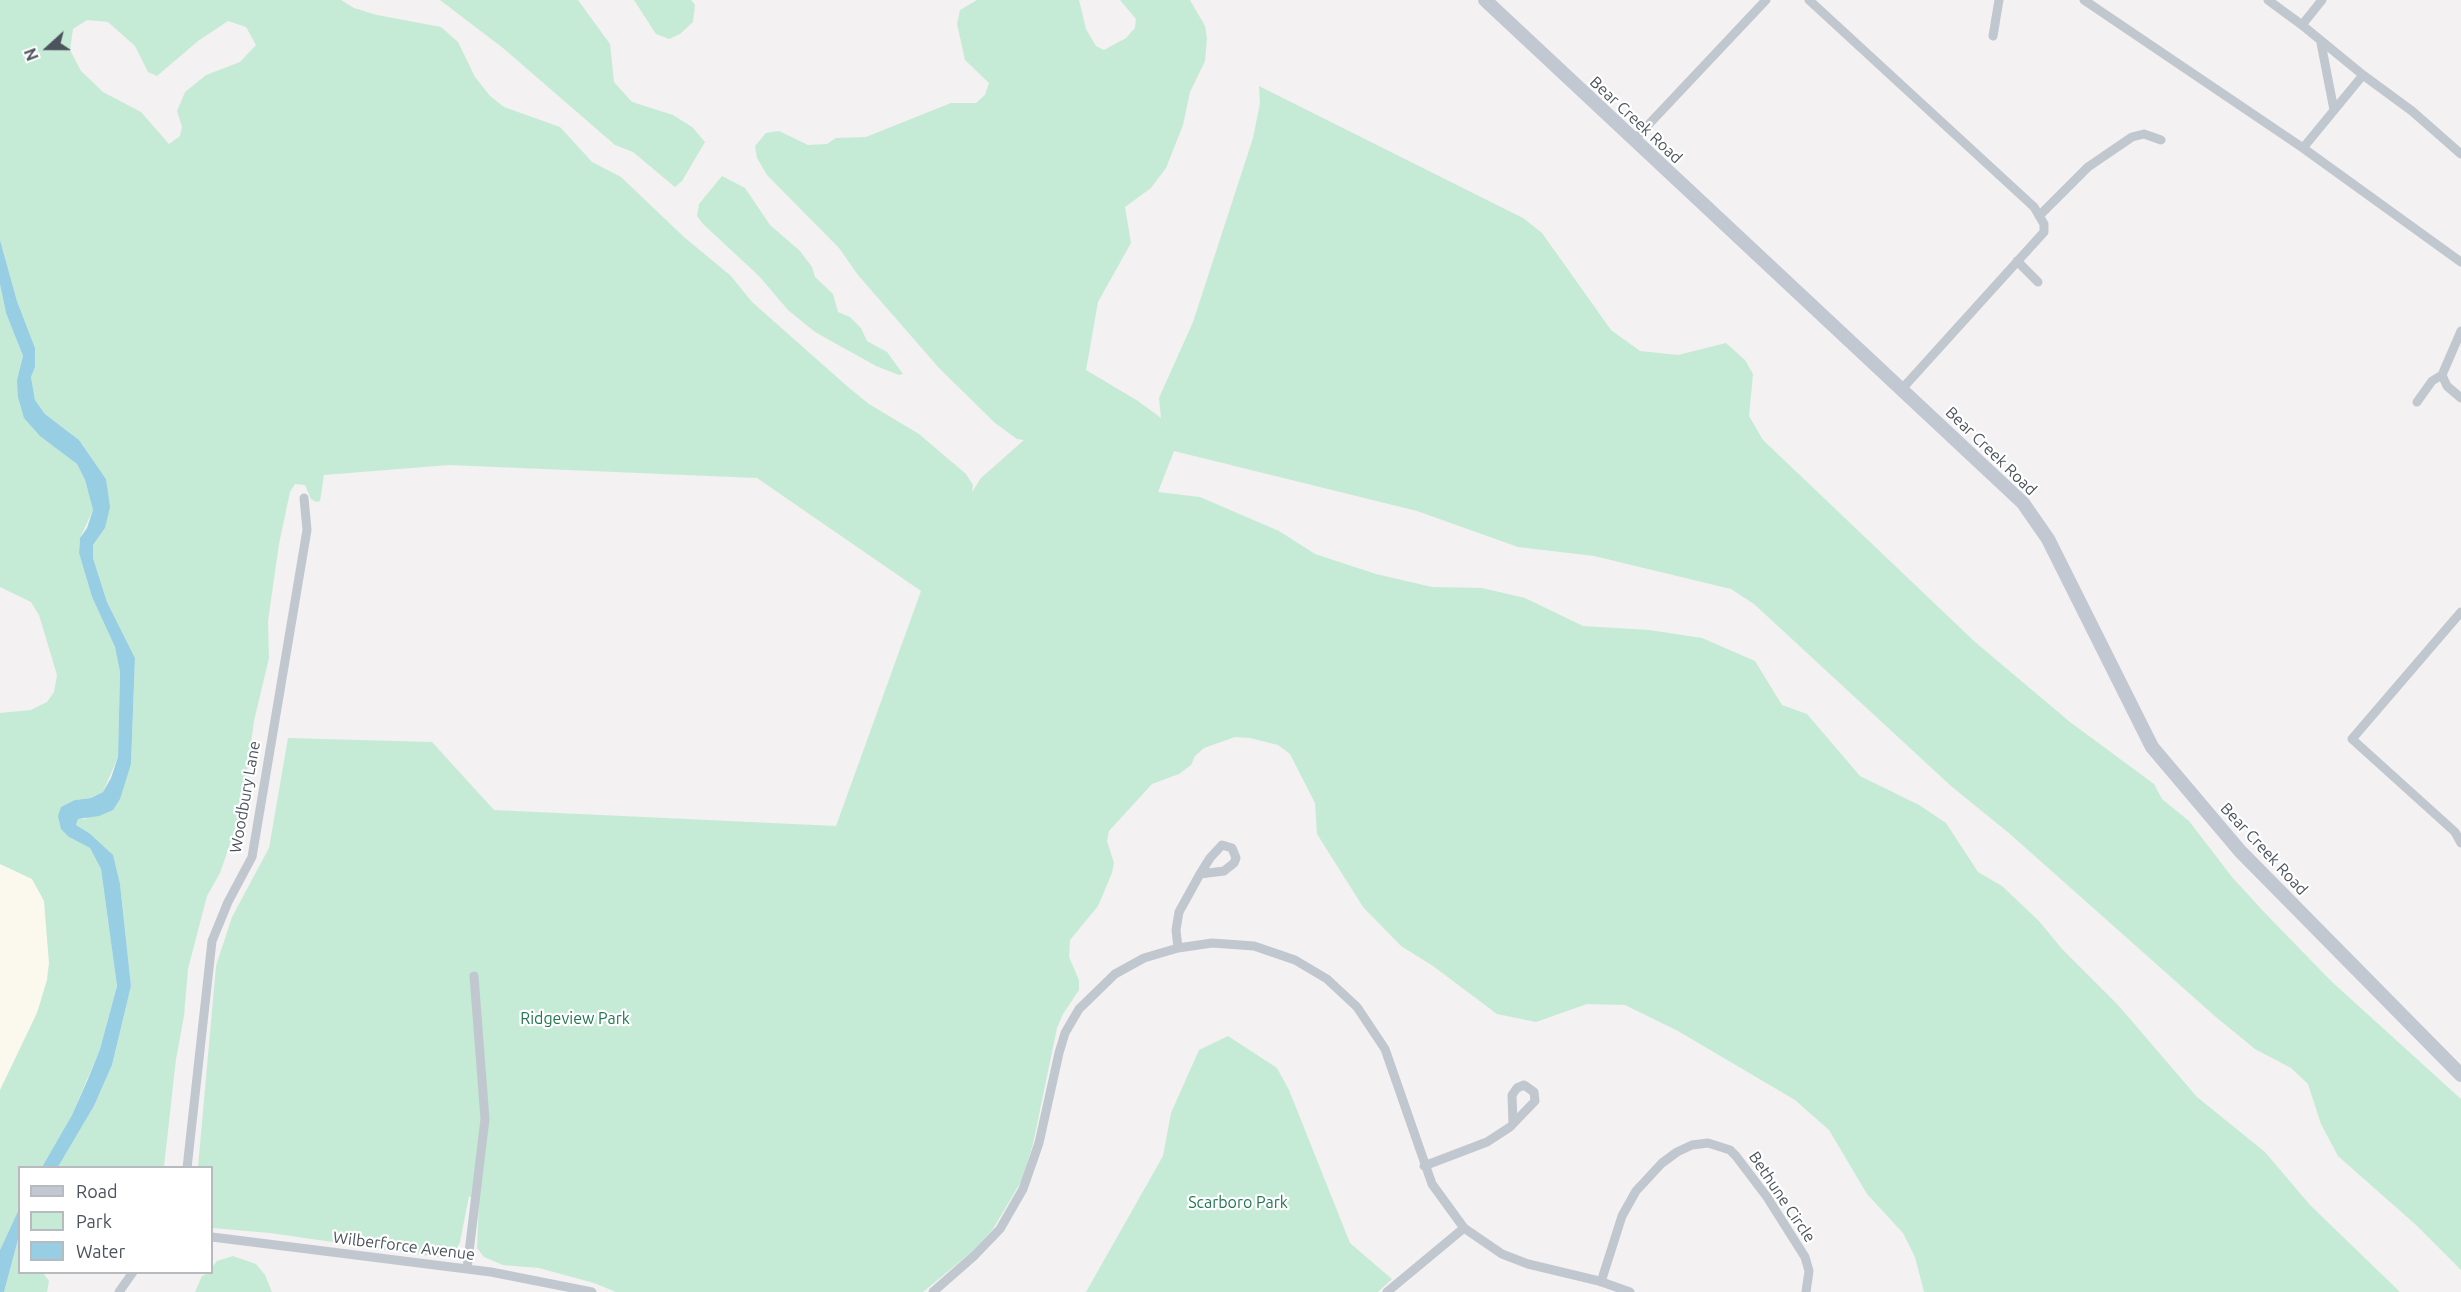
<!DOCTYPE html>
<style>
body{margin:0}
#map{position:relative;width:2461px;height:1292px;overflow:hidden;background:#f3f1f1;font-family:Ubuntu,sans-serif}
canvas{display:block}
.legend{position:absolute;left:18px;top:1166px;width:195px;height:108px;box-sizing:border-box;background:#fff;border:2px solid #b7babe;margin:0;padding:8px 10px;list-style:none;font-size:18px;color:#4b535c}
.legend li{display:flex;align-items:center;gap:12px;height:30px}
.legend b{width:30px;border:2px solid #b7babe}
.north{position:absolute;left:18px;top:18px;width:60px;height:60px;-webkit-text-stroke:4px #fff;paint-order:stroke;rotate:249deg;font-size:16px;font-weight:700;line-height:24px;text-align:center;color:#4b535c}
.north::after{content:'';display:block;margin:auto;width:21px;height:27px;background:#4b535c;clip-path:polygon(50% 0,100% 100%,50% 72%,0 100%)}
</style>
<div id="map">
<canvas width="2461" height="1292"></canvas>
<ul class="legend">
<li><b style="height:8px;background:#c1c8d2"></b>Road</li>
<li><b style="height:16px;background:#c5ebd6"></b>Park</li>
<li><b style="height:16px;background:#97cee3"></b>Water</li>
</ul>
<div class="north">N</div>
</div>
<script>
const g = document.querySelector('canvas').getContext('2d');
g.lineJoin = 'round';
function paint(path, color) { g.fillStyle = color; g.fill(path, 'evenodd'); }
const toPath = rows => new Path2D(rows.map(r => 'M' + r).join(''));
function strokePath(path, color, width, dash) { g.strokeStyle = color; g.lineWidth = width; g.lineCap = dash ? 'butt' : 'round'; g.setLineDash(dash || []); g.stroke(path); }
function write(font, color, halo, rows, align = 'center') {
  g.font = font + ' Ubuntu,sans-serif'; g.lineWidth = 4.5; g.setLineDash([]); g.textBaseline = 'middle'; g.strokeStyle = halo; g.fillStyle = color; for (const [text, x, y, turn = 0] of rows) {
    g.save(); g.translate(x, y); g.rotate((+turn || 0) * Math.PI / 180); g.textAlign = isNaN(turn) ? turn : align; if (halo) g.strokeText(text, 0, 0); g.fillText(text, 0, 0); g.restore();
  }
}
paint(toPath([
 [0,864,32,879,44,901,49,963,47,980,37,1013,0,1090]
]), '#fbf8ed');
paint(toPath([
 [0,0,341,0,354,8,377,15,441,27,458,42,475,77,490,96,504,107,560,127,592,162,621,177,684,237,731,276,752,302,848,387,869,404,919,434,966,474,973,485,972,492,981,478,1024,440,1017,439,995,423,939,368,858,275,839,248,767,175,757,158,755,146,766,133,779,131,808,145,827,144,836,138,866,137,951,103,976,103,985,95,989,83,965,60,957,24,960,10,977,0,1079,0,1086,29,1096,46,1104,50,1126,38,1135,28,1136,19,1120,0,1190,0,1205,26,1207,38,1205,61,1190,92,1183,125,1166,168,1151,188,1125,207,1131,243,1098,302,1086,370,1138,401,1161,418,1159,398,1193,322,1253,138,1260,103,1259,86,1523,218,1542,233,1611,330,1640,351,1678,355,1726,343,1745,360,1753,374,1749,416,1763,440,1975,642,2070,722,2154,784,2162,799,2189,821,2232,877,2264,912,2331,981,2461,1099,2461,1270,2415,1224,2338,1156,2321,1124,2308,1084,2291,1068,2255,1049,2217,1018,2010,834,1951,786,1754,604,1731,589,1594,556,1518,547,1417,511,1174,451,1158,492,1200,497,1279,531,1315,554,1376,574,1432,587,1482,588,1525,598,1583,626,1649,630,1702,638,1755,661,1782,705,1807,714,1860,776,1919,805,1946,823,1978,872,2002,886,2039,921,2062,949,2118,1005,2197,1097,2265,1152,2310,1205,2400,1292,1924,1292,1915,1257,1903,1233,1867,1194,1829,1130,1795,1100,1678,1031,1625,1005,1587,1004,1536,1022,1497,1014,1433,966,1401,946,1363,907,1317,834,1315,803,1290,754,1278,745,1250,738,1235,737,1204,748,1195,756,1191,765,1179,774,1152,784,1109,831,1107,841,1114,863,1112,873,1098,906,1070,940,1069,957,1079,980,1079,990,1063,1014,1057,1028,1033,1144,1022,1180,993,1229,975,1249,923,1292,616,1292,594,1283,539,1268,503,1265,484,1257,477,1248,479,1202,469,1196,460,1242,453,1256,437,1257,270,1233,212,1228,212,1168,198,1167,216,966,232,917,269,848,288,738,432,742,494,810,836,826,921,591,757,478,449,465,324,475,320,501,316,502,311,499,305,485,295,484,290,492,279,544,268,621,269,658,254,721,242,809,220,873,207,896,188,969,184,1016,176,1059,164,1167,58,1167,94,1106,112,1065,131,986,120,884,89,833,76,825,78,819,86,819,131,764,135,658,107,602,93,558,93,545,105,528,106,479,79,440,45,414,35,400,31,377,35,367,35,348,17,301,0,240],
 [87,20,108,22,135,46,148,72,157,76,198,41,228,21,246,27,256,45,240,62,206,75,185,92,177,111,182,127,180,136,169,144,141,112,103,92,81,71,70,50,73,29],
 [440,0,578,0,610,44,614,82,632,102,673,115,692,127,705,142,682,181,675,187,633,152,615,145,503,48],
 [634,0,691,0,695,5,693,22,680,34,669,39,656,34],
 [722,176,745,188,770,225,800,251,812,267,815,277,833,294,838,312,850,317,861,328,867,341,887,352,903,374,899,375,876,366,815,332,788,310,759,276,703,224,697,216,699,204],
 [0,284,6,313,23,356,17,380,61,451,77,464,85,480,93,510,80,538,79,553,92,597,115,647,120,672,118,757,103,792,91,798,75,800,69,837,90,848,101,869,117,986,100,1049,72,1115,42,1167,20,1168,19,1209,0,1250,0,1090,37,1013,47,980,49,963,44,901,32,879,0,864,0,713,31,710,47,702,54,692,57,675,39,615,31,602,0,587],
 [1228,1036,1277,1068,1289,1090,1350,1243,1392,1279,1378,1292,1086,1292,1163,1156,1171,1113,1199,1050],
 [19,1236,20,1272,43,1273,49,1281,47,1292,4,1292],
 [233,1256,256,1264,265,1275,272,1292,195,1292,202,1276,212,1272,212,1267,217,1261]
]), '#c5ebd6');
paint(toPath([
 [0,240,17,301,35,348,35,367,31,377,35,400,45,414,79,440,106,479,110,507,105,528,93,545,93,558,107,602,135,658,131,764,120,799,113,810,99,816,78,819,76,825,89,833,113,855,120,884,131,986,112,1065,94,1106,58,1167,42,1167,72,1115,88,1079,100,1049,117,986,101,869,90,848,69,837,61,829,58,816,61,807,75,800,91,798,103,792,111,778,118,757,120,672,115,647,92,597,79,553,80,538,87,528,93,510,85,480,77,464,40,436,24,418,18,397,17,380,23,356,6,313,0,284],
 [19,1209,19,1236,4,1292,0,1292,0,1250]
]), '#97cee3');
strokePath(toPath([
 [1809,0,2034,207,2044,224,2044,232,1901,390],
 [2084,0,2303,148,2363,75,2412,111,2461,154],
 [2268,0,2302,25],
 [2322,0,2302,25,2363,75],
 [1993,36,1999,0],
 [2321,43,2334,110],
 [1634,140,1766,0],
 [2303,148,2461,262],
 [2039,216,2088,167,2132,137,2144,134,2161,140],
 [2017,261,2038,282],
 [2461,331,2442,375,2447,386,2461,398],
 [2417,402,2432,381,2442,375],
 [2461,612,2352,739,2455,832,2461,843],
 [1222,845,1232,848,1236,858,1234,863,1224,871,1200,874,1210,858,1222,845],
 [1178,948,1176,930,1179,912,1200,874],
 [1424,1166,1487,1142,1510,1127,1535,1101,1534,1092,1524,1085,1517,1088,1512,1095,1513,1123],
 [187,1168,212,941,228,902,252,857,307,530,304,498],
 [212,1237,491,1272,592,1292],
 [467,1269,485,1119,474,976],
 [1601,1282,1622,1216,1636,1191,1662,1163,1677,1152,1692,1145,1708,1143,1730,1150,1736,1156,1767,1197,1805,1257,1809,1271,1806,1292],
 [119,1292,133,1272],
 [933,1292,975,1255,1000,1229,1023,1189,1039,1143,1059,1053,1065,1033,1079,1009,1115,974,1144,958,1178,948,1212,943,1254,946,1295,960,1327,979,1357,1007,1385,1049,1432,1184,1464,1228,1502,1254,1528,1264,1599,1281,1630,1292],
 [1387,1292,1464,1228]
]), '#c1c7ce', 9);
strokePath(toPath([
 [1485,0,2023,503,2048,539,2152,747,2240,851,2461,1075]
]), '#c1c8d2', 14);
write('16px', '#4b535c', '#fff', [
 ["Bear Creek Road",1636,120,43],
 ["Bear Creek Road",1991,451,44],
 ["Woodbury Lane",245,797,-80],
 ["Bear Creek Road",2264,849,47],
 ["Bethune Circle",1782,1197,56],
 ["Wilberforce Avenue",404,1246,7]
]);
write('16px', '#227752', '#fff', [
 ["Ridgeview Park",575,1019],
 ["Scarboro Park",1238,1203]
]);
</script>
